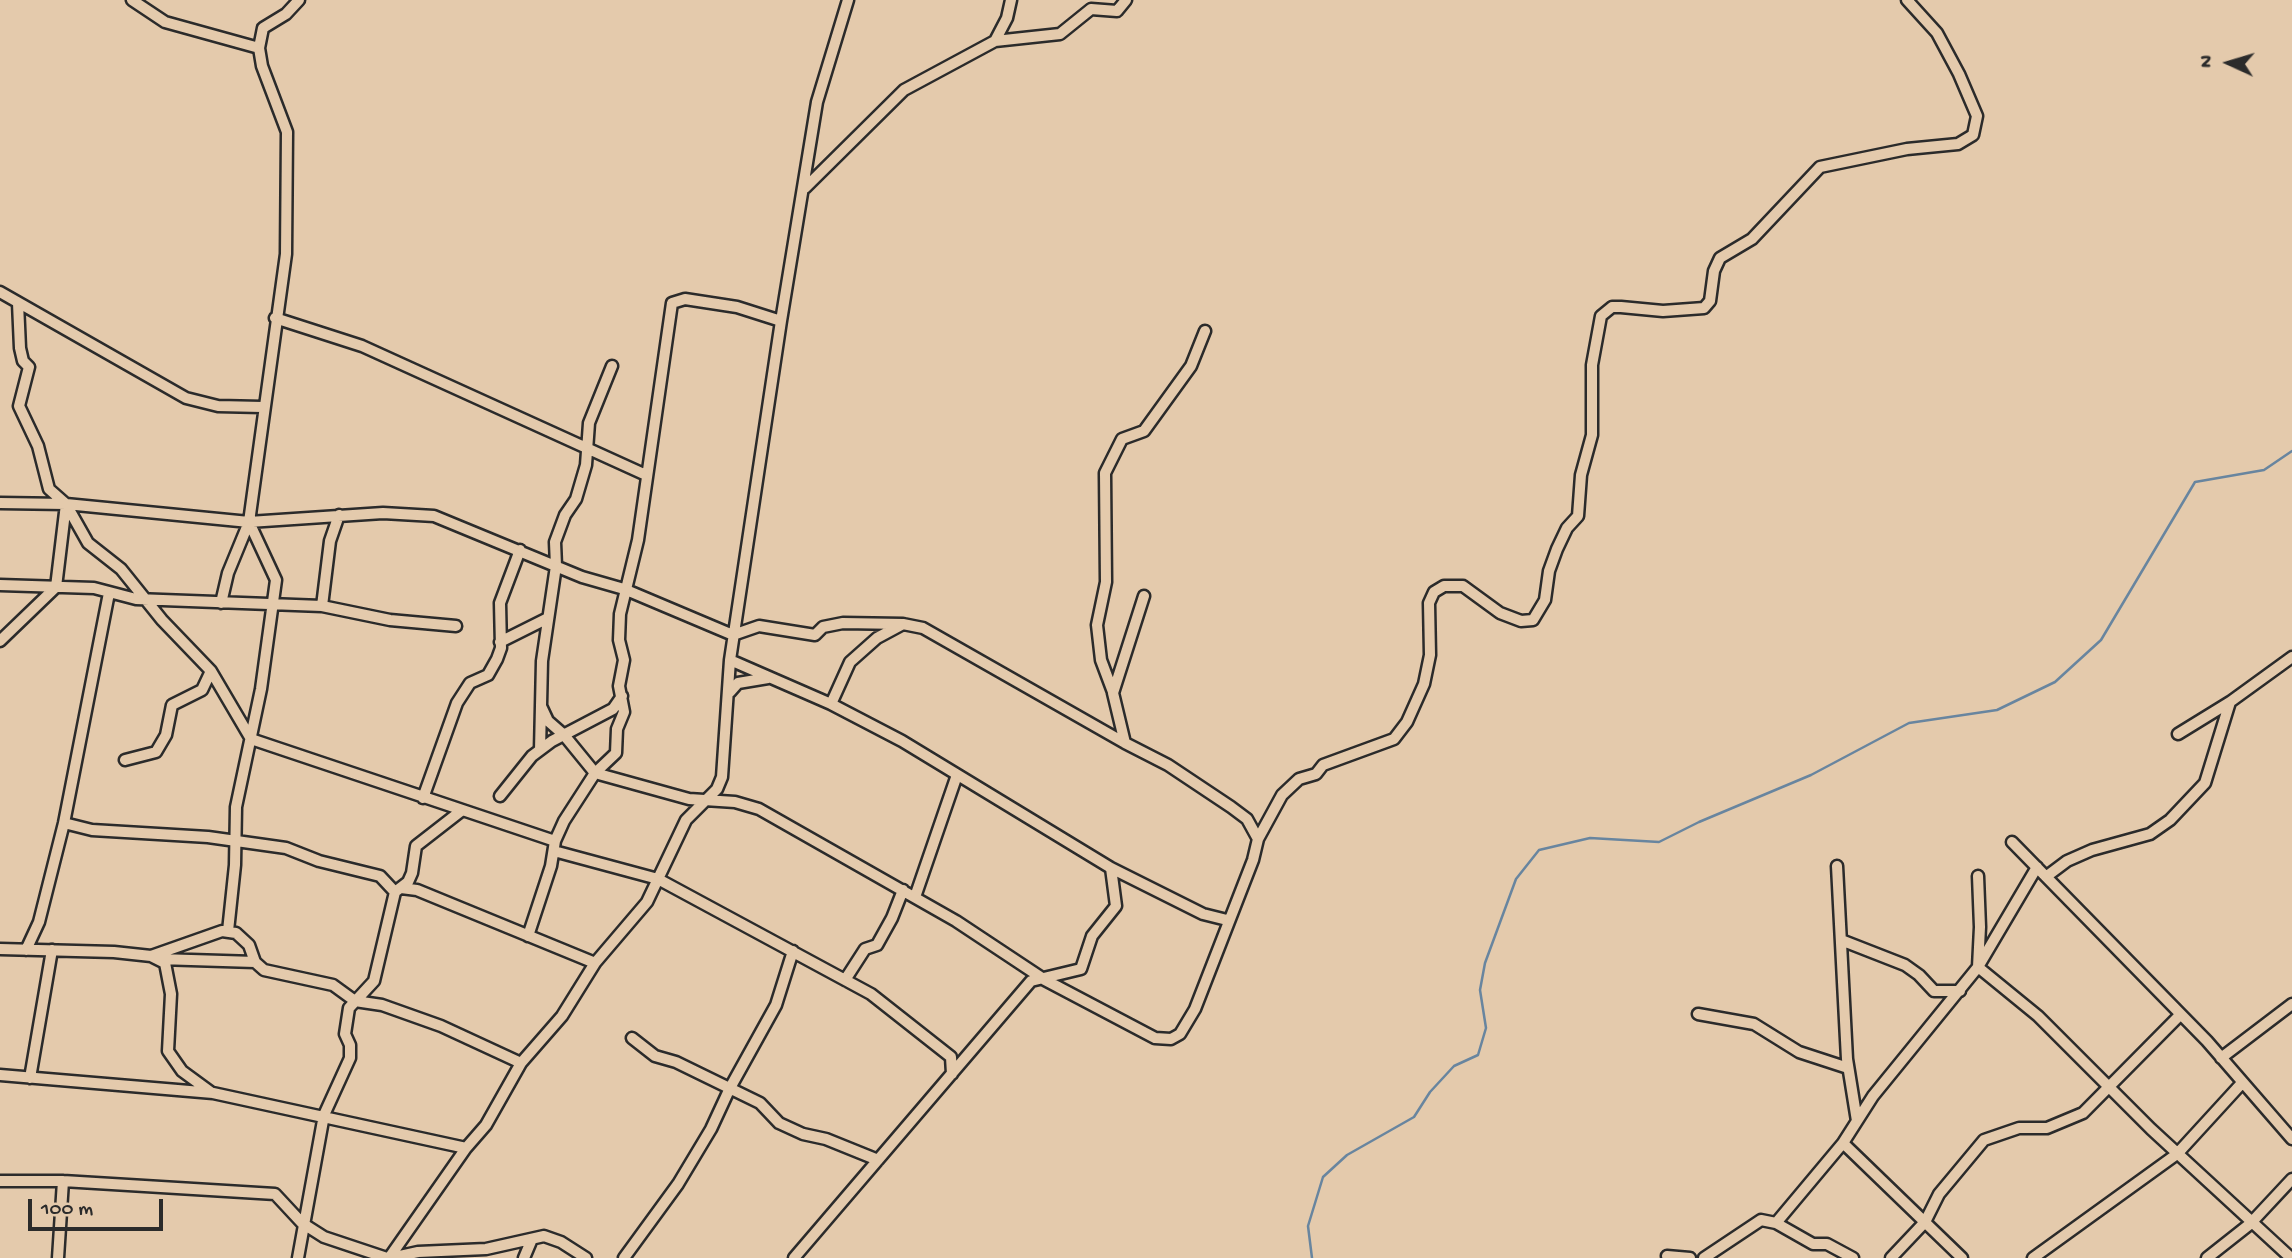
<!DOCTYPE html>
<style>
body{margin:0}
#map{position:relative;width:2292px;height:1258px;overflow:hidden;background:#e4caac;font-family:"Gochi Hand",sans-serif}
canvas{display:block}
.north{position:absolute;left:2194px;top:28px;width:70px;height:70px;-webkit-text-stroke:5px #e4caac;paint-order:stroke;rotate:274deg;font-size:19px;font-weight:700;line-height:28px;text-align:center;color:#2b2b2b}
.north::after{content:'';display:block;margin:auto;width:24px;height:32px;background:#2b2b2b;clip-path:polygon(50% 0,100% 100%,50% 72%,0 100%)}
.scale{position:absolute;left:28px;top:1199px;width:135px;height:32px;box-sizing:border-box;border:4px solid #2b2b2b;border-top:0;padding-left:9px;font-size:21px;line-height:24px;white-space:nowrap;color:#2b2b2b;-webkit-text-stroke:5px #e4caac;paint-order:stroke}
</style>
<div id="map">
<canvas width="2292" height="1258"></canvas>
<div class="north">N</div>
<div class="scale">100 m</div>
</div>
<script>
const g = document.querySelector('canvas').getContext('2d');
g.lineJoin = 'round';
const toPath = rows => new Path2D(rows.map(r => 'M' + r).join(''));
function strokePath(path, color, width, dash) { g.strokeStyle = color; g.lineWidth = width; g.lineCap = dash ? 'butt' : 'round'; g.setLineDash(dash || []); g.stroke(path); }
strokePath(toPath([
 [1312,1258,1308,1226,1323,1177,1347,1155,1414,1117,1430,1092,1454,1066,1478,1055,1486,1028,1480,990,1485,963,1516,879,1539,850,1590,838,1659,842,1699,822,1811,775,1909,723,1997,710,2055,682,2101,640,2195,482,2264,470,2292,451]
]), '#68859f', 2.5);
const minor = toPath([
 [132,0,165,22,259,48],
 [995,41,1060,34,1091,9,1117,11,1126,0],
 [805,188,904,90,995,41,1007,18,1011,0],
 [0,292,186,398,218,406,262,407],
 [18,303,20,348,23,361,29,367,19,406,38,446,49,489,66,504,88,543,121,569,162,620,211,671,251,739,555,841],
 [275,318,362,346,646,475],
 [0,503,66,504,249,522,383,513,434,516,582,577,624,589,733,635,759,626,815,635,823,627,843,623,903,624],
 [0,585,94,588,136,599,322,606,390,620,456,626],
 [221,603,228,573,249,522,286,254,287,132,262,66,259,48,263,28,286,14,299,0],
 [322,606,330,541,339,515],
 [0,641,56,587,66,504],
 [500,642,548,618],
 [730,660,831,704,902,741,1111,868,1203,914,1227,920],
 [730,692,738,683,768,678],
 [1113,692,1101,660,1097,625,1106,582,1105,473,1122,439,1144,431,1191,366,1205,331],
 [831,704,850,662,877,638,903,624,923,628,1125,743],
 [541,706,548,721,564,735,595,773,689,799,735,802,759,809,956,921,1045,980,1155,1038,1171,1039,1180,1034,1195,1009,1253,860,1258,839,1247,819,1231,807,1168,765,1125,743,1113,693,1144,596],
 [2178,734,2230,702,2292,657],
 [540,750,542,661,556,566,555,542,565,515,576,499,586,465,589,423,612,366],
 [125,760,156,752,166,735,172,705,202,690,211,671],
 [500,796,532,756,552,741,613,709,622,696],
 [423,798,457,703,470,683,488,675,497,659,501,648,500,603,520,550],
 [64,823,92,830,208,837,286,848,319,861,380,876,395,892],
 [1258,839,1282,795,1299,779,1316,774,1323,765,1394,739,1407,722,1424,684,1430,655,1429,603,1434,592,1444,586,1463,586,1500,613,1521,621,1533,620,1545,600,1549,571,1557,549,1567,528,1578,516,1581,475,1592,435,1592,365,1601,316,1612,307,1621,307,1663,311,1704,308,1710,301,1714,271,1720,258,1752,239,1820,167,1907,149,1958,144,1973,135,1977,116,1959,74,1937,33,1907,0],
 [2012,842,2207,1041,2292,1139],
 [554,851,658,879,871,994,951,1057,952,1074],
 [1837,866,1847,1059,1857,1121],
 [1978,876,1980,927,1978,967,2038,1016,2151,1129,2291,1258],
 [2047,876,2067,861,2092,850,2150,834,2170,820,2205,783,2230,702],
 [401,888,417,890,595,963],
 [915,897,957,775],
 [228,931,235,865,236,807,261,689,276,580,249,522],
 [528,936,551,866,555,841,564,821,595,773,616,753,617,729,624,712,619,686,624,660,619,640,620,614,638,540,672,303,685,299,737,307,781,321],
 [1841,940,1905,965,1919,975,1934,991,1960,991],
 [0,949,114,952,151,956,165,963,171,994,168,1051,182,1071,212,1093],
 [26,950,39,922,64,823,109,593],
 [151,956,222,931,236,933,249,945,255,962,264,970,333,985,355,1001,382,1005,441,1026,521,1063],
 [159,959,255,962],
 [845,980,865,949,877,945,892,918,903,890],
 [1698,1014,1754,1024,1799,1052,1848,1068],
 [632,1038,655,1056,676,1062,760,1103,779,1123,803,1134,826,1139,878,1160],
 [2221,1058,2292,1004],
 [0,1075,213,1093,466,1148],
 [30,1078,52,950],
 [1843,1143,1962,1258],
 [0,1181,63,1181,275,1194,302,1223,324,1237,387,1258],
 [1776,1223,1813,1244,1827,1244,1853,1258],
 [1667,1256,1690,1258],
 [58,1258,63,1181],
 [298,1258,324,1115,350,1058,350,1045,345,1034,349,1008,374,981,395,892,408,882,412,873,416,846,461,811],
 [389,1258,466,1148,486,1125,521,1063,562,1016,595,963,647,902,686,820,717,789,722,777,730,660,781,321,817,102,848,0],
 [391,1258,418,1252,486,1249,544,1236,561,1242,586,1258],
 [524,1258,532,1239],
 [624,1258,678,1184,711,1129,730,1088,776,1005,793,951],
 [794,1258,1031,981,1081,969,1092,936,1116,906,1111,868],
 [1704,1258,1761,1220,1776,1223,1843,1143,1873,1096,1978,967,2037,867],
 [1891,1258,1925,1222,1939,1194,1984,1140,2019,1128,2047,1128,2083,1113,2180,1015],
 [2033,1258,2177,1154,2242,1083],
 [2207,1258,2250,1224,2292,1179]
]);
strokePath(minor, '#2b2b2b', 15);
strokePath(minor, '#e4caac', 10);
</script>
